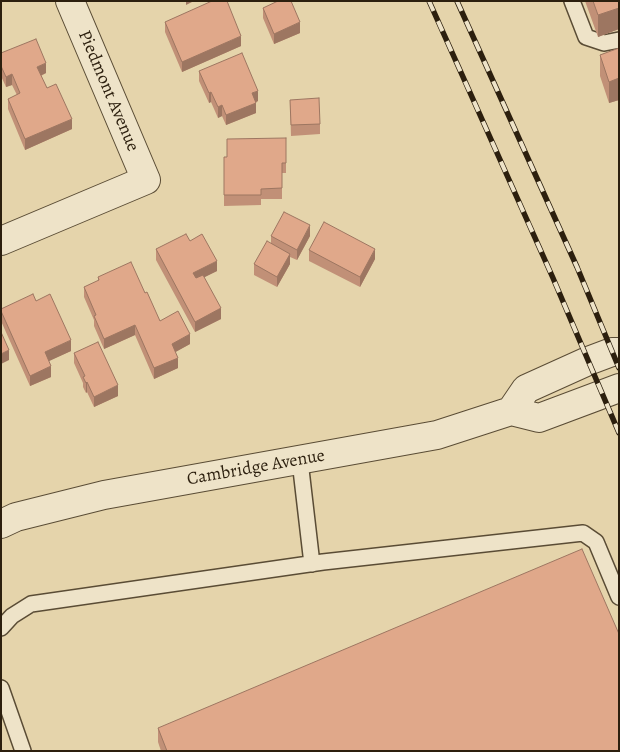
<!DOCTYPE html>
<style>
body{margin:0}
#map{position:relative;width:620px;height:752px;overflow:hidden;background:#e5d4ab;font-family:Alegreya,serif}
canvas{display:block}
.frame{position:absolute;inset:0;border:2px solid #2c1f0e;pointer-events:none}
</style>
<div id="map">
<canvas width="620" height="752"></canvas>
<div class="frame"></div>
</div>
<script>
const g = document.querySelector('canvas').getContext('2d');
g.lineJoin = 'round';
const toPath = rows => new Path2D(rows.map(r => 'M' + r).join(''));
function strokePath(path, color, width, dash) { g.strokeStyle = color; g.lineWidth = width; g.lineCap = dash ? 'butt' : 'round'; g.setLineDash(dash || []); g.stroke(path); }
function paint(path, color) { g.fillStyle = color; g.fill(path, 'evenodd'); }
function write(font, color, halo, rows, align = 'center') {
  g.font = font + ' Alegreya,serif'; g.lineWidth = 4; g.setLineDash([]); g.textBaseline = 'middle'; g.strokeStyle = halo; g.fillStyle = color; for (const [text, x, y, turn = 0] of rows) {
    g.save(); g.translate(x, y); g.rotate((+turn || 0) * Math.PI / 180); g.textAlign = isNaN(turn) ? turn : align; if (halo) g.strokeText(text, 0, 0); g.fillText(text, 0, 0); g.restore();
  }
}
const lane = toPath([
 [572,1,586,37,604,43,619,40],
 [300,461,312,564],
 [1,628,12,616,31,604,323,562,583,533,596,542,619,597],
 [1,688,23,751]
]);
const street = toPath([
 [1,241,146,180,70,1],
 [511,411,526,389,588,361,612,352,619,352],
 [511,411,539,418,619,388],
 [1,524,16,517,104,495,437,435,511,411]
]);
strokePath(lane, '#5a4c35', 18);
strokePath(street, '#5a4c35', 30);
strokePath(lane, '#eee3c8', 15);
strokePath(street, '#eee3c8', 28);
const rail = toPath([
 [429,1,553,278,619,433],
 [457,1,577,267,619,368]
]);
strokePath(rail, '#2c1f0e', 5.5);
strokePath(rail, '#eee3c8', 4, [11]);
paint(toPath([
 [585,1,619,1,619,29,598,37],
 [263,8,300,33,274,44,263,18],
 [165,22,241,46,182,72,165,32],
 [619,48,619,100,609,103,600,76,600,55],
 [1,53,46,73,41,76,47,88,72,129,25,150,8,109,8,99,17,95,12,85,6,87,1,76],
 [199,71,258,101,256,102,256,113,226,125,222,116,218,118,211,102,209,103,199,81],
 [290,100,320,124,320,134,291,136],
 [286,138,286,173,282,173,282,199,261,199,261,205,224,206,224,157,227,157],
 [271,236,310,236,297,260,290,257,290,264,277,287,254,275,254,264,271,243],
 [190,241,217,271,204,277,221,319,195,332,156,260,156,249],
 [309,250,375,259,360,287,309,261],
 [98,277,145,293,160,321,190,344,175,352,178,368,154,379,135,335,104,349,94,326,94,320,84,297,84,287,98,281],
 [1,309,71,351,48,361,51,377,30,386,1,321],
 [74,353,118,396,94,407,87,392,86,393,83,387,83,383,74,363],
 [158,728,619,751,161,751,158,742]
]), '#c19077');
paint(toPath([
 [186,1,194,1,186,5],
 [619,8,619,29,598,37,598,15],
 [300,22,300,33,274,44,274,34],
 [241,36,241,46,182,72,182,62],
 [46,63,46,73,37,77,37,67],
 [12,74,12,85,6,87,6,77],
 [619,78,619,100,609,103,609,82],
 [258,91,258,101,252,104,252,93],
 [211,92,211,102,209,103,209,93],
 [256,103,256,113,226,125,226,115],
 [222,105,222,116,218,118,218,107],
 [72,119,72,129,25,150,25,139],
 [310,225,310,236,297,260,297,250],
 [375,249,375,259,360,287,360,277],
 [290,254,290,264,277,287,277,277],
 [217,261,217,271,193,283,193,273],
 [221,308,221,319,195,332,195,322],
 [135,325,135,335,104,349,104,339],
 [190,334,190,344,172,354,172,344],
 [71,340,71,351,45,363,45,352],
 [9,350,9,360,1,364,1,354],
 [178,358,178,368,154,379,154,368],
 [51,366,51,377,30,386,30,376],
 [87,382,87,392,86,393,86,383],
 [118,385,118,396,94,407,94,397]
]), '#9d7661');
const building = toPath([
 [212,1,227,1,241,36,182,62,165,22,212,1],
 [278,1,291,1,300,22,274,34,263,8,278,1],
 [593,1,619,1,619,8,598,15,593,1],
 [36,39,46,63,37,67,47,88,56,84,72,119,25,139,8,99,20,93,12,74,6,77,1,66,1,53,36,39],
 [619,48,619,78,609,82,600,55,619,48],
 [242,53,258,91,252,93,256,103,226,115,222,105,218,107,211,92,209,93,199,71,242,53],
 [319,98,320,124,291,125,290,100,319,98],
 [286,138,286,163,282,163,282,188,261,189,261,195,224,195,224,157,227,157,227,139,286,138],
 [284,212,310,225,297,250,271,236,284,212],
 [324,222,375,249,360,277,309,250,324,222],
 [186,234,190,241,202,234,217,261,193,273,196,278,203,275,221,308,195,322,156,249,186,234],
 [267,241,290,254,277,277,254,264,267,241],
 [131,262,145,293,147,292,160,321,178,311,190,334,172,344,178,358,154,368,135,325,104,339,94,316,96,315,84,287,99,280,98,277,131,262],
 [33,294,36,301,50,294,71,340,45,352,51,366,30,376,1,311,1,309,33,294],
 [1,332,9,350,1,354,1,332],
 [98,342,118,385,94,397,87,382,86,383,83,377,85,376,74,353,98,342],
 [582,549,619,634,619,751,167,751,158,728,582,549]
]);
paint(building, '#e0a88a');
strokePath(building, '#9d7661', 1);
write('18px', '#2c1f0e', '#eee3c8', [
 ["Piedmont Avenue",108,91,67],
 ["Cambridge Avenue",256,468,-10]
]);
</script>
